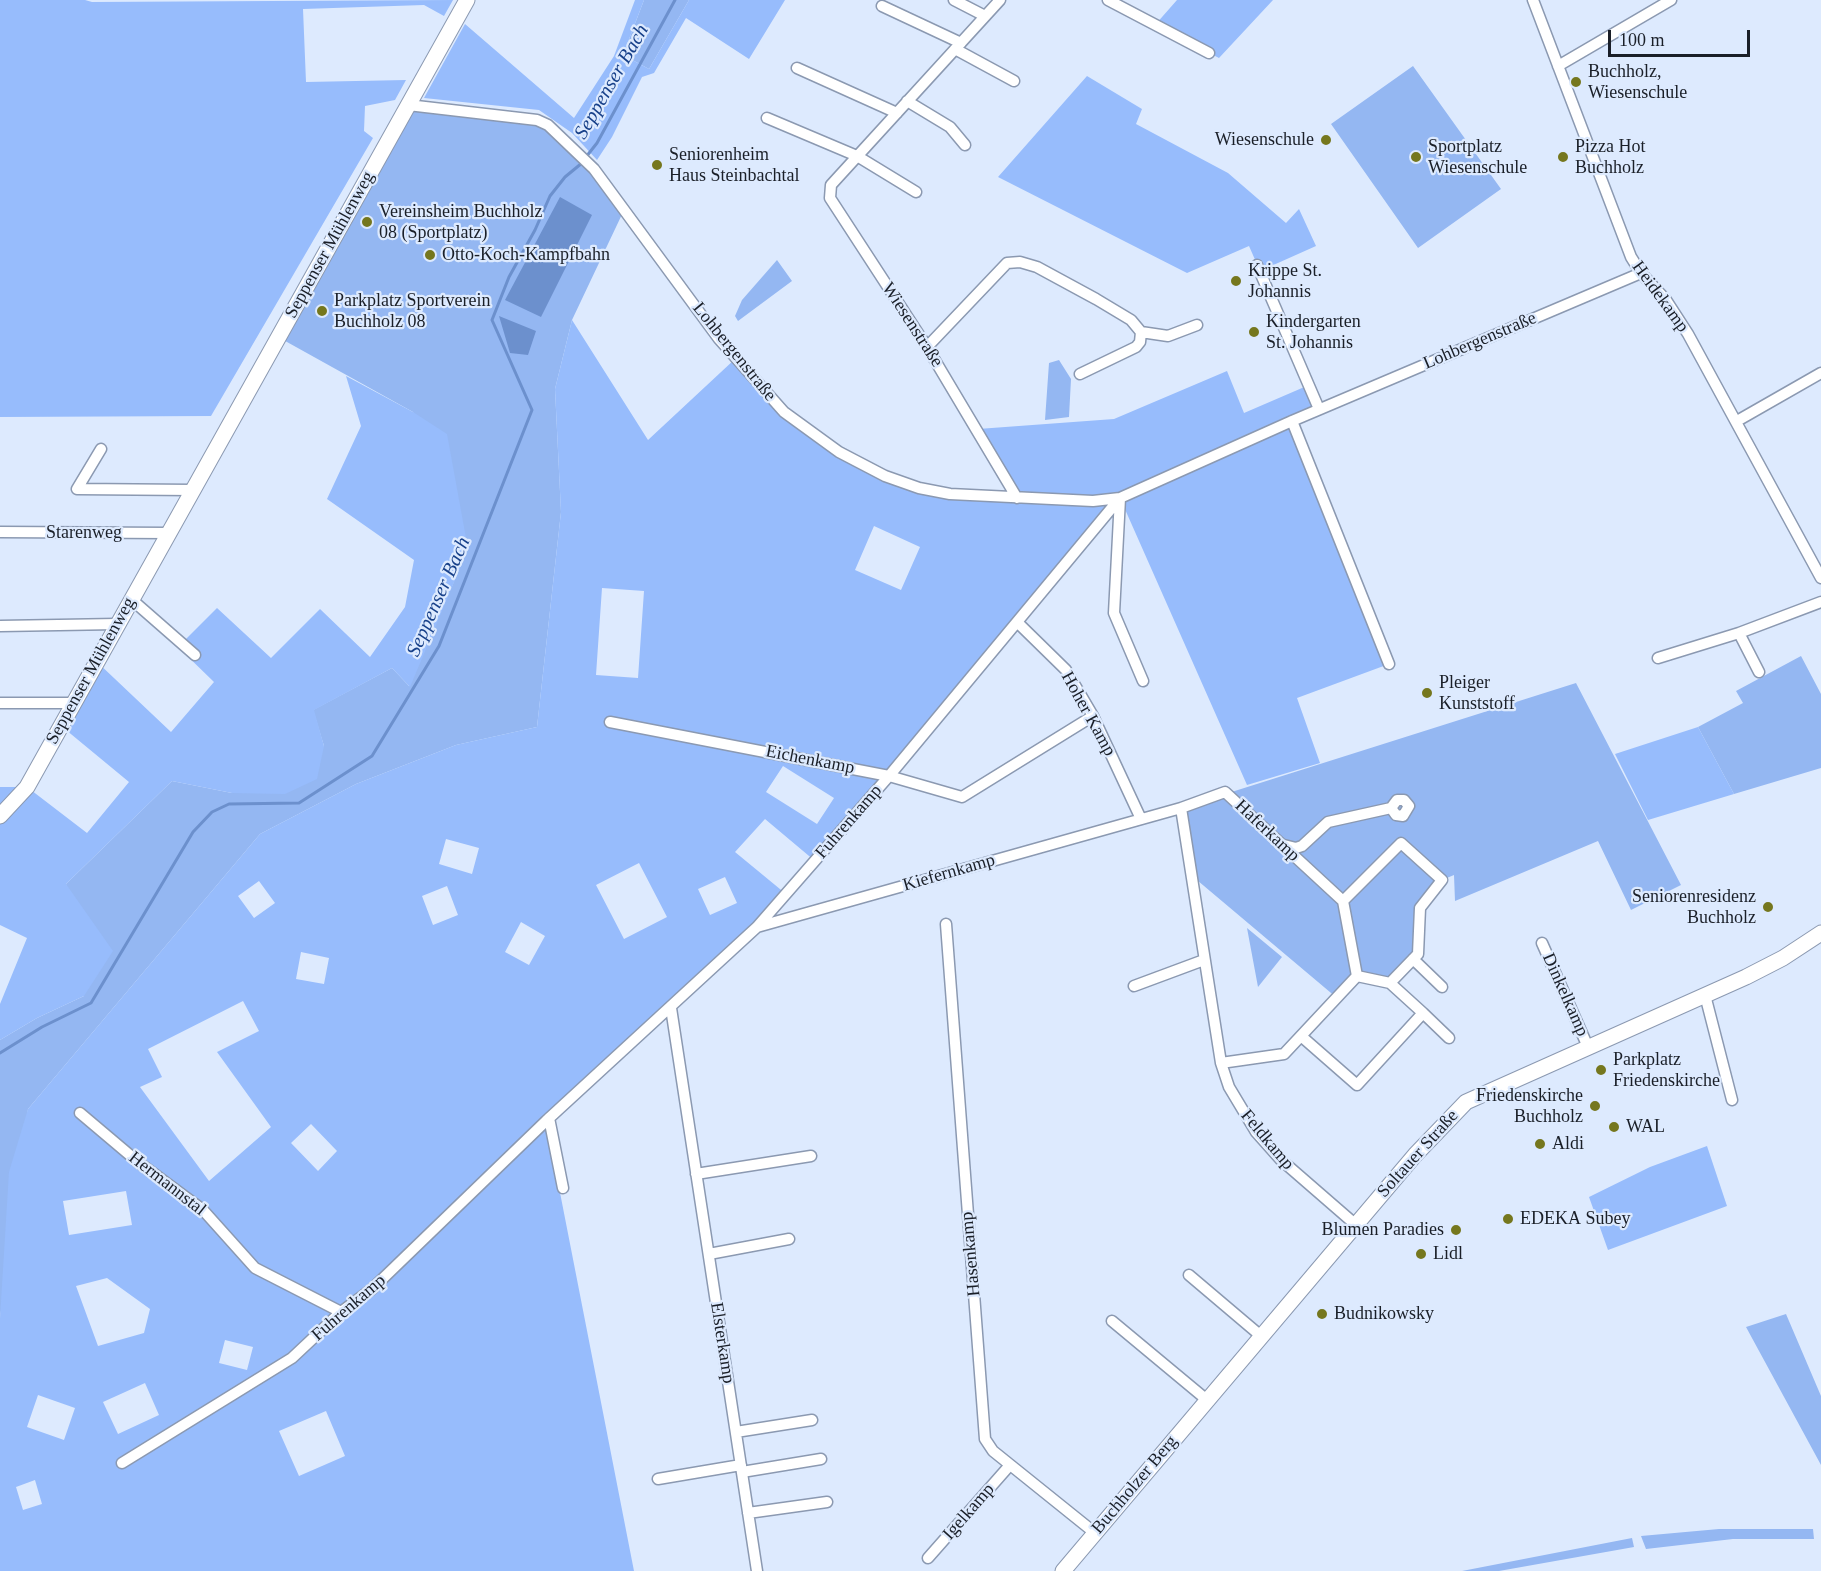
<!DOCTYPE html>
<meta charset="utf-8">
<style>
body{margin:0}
#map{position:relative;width:1821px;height:1571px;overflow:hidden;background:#ddeafe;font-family:"Times New Roman",serif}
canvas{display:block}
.scale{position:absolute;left:1608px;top:30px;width:142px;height:27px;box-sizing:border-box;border:3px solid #1a1f28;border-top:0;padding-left:8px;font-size:18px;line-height:21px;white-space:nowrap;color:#1a1f28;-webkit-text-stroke:4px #ddeafe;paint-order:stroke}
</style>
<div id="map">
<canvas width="1821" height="1571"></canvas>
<div class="scale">100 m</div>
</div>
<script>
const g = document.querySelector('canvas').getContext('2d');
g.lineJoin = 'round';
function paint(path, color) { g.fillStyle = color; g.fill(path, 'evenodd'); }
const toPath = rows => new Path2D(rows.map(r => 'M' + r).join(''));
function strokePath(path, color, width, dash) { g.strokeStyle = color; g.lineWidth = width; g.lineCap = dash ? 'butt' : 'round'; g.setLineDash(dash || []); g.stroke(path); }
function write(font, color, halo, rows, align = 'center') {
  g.font = font + ' "Times New Roman",serif'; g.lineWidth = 4.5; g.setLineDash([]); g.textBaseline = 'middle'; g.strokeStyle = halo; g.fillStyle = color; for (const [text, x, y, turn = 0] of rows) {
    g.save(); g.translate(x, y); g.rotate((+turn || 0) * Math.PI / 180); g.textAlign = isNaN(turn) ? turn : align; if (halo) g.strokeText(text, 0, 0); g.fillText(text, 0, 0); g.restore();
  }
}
paint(toPath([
 [644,0,689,0,649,69,623,55],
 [1413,66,1501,189,1418,248,1331,124],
 [408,105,548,125,625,208,572,320,555,389,561,512,537,727,456,745,356,784,260,834,28,1109,0,1318,0,1040,37,1018,84,996,66,884,172,781,232,793,324,746,313,710,392,668,409,686,468,549,413,412,278,337],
 [777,260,792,281,738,321,735,316,742,300],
 [1059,360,1071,379,1069,417,1045,420,1049,363],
 [1801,656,1821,694,1821,768,1734,794,1698,727,1743,703,1736,691],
 [1576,683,1681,885,1631,910,1598,841,1455,901,1454,875,1442,880,1420,908,1418,954,1390,983,1357,977,1337,998,1191,875,1181,808],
 [1247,928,1282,957,1258,987],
 [1786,1314,1821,1396,1821,1465,1746,1327],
 [1719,1529,1813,1529,1814,1539,1733,1539,1646,1549,1641,1536],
 [1632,1538,1634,1547,1499,1571,1462,1571]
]), '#94b7f2');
paint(toPath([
 [0,0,85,0,92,2,453,0,444,16,424,5,303,9,306,82,406,80,395,100,365,106,364,131,373,138,211,416,0,417],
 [635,0,644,0,623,55,649,69,689,0,785,0,749,59,686,18,654,73,642,77,612,137,597,160,572,133,539,110,424,98,465,24,574,118,614,56],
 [1177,0,1273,0,1219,58,1155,25],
 [1087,76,1142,109,1136,124,1228,173,1286,223,1299,209,1316,246,1260,271,1249,246,1187,273,998,177],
 [572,320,648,440,735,359,784,412,839,452,919,488,1016,498,978,429,1114,419,1227,371,1244,413,1309,385,1319,409,1293,420,1389,664,1297,698,1320,763,1247,785,1120,498,815,861,765,819,735,852,786,894,546,1121,634,1571,0,1571,0,1318,9,1172,28,1109,260,834,356,784,456,745,537,727,561,512,555,389],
 [874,526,920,547,901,590,855,570],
 [602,588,644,591,638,678,596,675],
 [783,766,834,798,817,824,766,792],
 [446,839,479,848,472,874,439,864],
 [639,863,667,917,624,939,596,885],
 [725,877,737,903,710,915,698,889],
 [259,881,275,903,254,918,238,896],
 [447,886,458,915,433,925,422,896],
 [521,922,545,936,529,965,505,952],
 [301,952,329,958,324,984,296,979],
 [243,1001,259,1031,217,1052,271,1127,209,1181,140,1087,162,1077,148,1049],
 [311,1124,337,1151,318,1171,291,1143],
 [126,1191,132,1225,69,1235,63,1201],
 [107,1278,150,1309,144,1333,98,1346,76,1286],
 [225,1340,253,1347,247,1370,219,1363],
 [145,1383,159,1415,118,1434,103,1402],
 [38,1395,75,1408,64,1440,27,1427],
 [326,1411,345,1456,299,1476,279,1431],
 [35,1480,42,1504,23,1510,16,1487],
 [346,376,413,412,447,434,468,549,410,687,392,668,314,710,324,746,317,779,285,794,232,793,172,781,66,884,113,951,84,996,37,1018,0,1040,0,1004,27,938,0,925,0,787,27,787,87,833,129,782,60,725,96,661,171,732,214,682,178,647,217,608,271,658,320,609,370,657,405,607,414,560,327,499,361,426],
 [1698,727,1734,794,1648,820,1615,754],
 [1707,1146,1727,1206,1608,1250,1589,1197,1650,1167]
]), '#97bcfc');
paint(toPath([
 [560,197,592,215,541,317,505,300],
 [499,316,536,331,528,355,510,353]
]), '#6c90cd');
strokePath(toPath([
 [586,157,597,143,675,0],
 [0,1053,42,1027,91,1003,193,832,212,812,229,804,299,803,372,756,439,646,532,410,492,320,509,277,535,230,550,196,565,177,582,163]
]), '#6c90cd', 3);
const street = toPath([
 [954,0,985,16],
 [1000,0,831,185,830,198,927,347,1017,498],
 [1108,0,1209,53],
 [1533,0,1631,257,1641,273,1666,300,1688,334,1821,578],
 [882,6,961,43],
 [955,49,1014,81],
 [1558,66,1671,0],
 [797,68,897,113],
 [907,101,950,127,965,145],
 [408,105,537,120,548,125,594,169,719,339,784,412,839,452,885,476,919,488,950,494,1093,501,1120,498,1292,421,1641,273],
 [767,118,857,156,916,192],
 [1257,265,1319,409],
 [1141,332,1168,336,1197,325],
 [927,347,1007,263,1020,262,1037,267,1096,299,1131,320,1141,332,1140,342,1136,347,1080,374],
 [1292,421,1389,664],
 [1737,421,1821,373],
 [101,449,77,489,193,490],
 [1120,498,1114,613,1143,681],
 [0,532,169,533],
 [131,599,195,655],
 [1017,622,1066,670,1093,716,1141,819],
 [0,626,117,624],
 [1739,633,1759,672],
 [1658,658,1739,633,1821,602],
 [0,703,73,703],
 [610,722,889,776,962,797,1093,716],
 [1181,808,1221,1063,1229,1087,1256,1132,1280,1159,1356,1225],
 [1284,845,1296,848,1302,846,1328,822,1391,808,1397,800,1404,800,1409,806,1403,816,1396,815,1391,808],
 [1343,901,1401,843,1442,880,1420,908,1418,954,1390,983,1357,976],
 [946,924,985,1439,993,1451,1095,1533],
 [757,927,1181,808,1225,792,1343,901],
 [1542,943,1588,1047],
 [1413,959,1442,987],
 [1134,986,1204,960],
 [1705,995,1732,1100],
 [671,1008,757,1571],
 [1423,1013,1449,1038],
 [1301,1036,1357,1085,1423,1013,1390,983],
 [1221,1063,1284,1054,1357,976,1343,901],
 [80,1113,138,1162,203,1210,255,1268,341,1312],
 [549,1118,563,1188],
 [696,1174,811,1156],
 [709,1254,789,1239],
 [1189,1275,1261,1336],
 [1112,1321,1207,1400],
 [736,1432,812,1420],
 [122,1463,292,1358,341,1312,372,1289,546,1121,757,927,889,776,1120,498],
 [742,1472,821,1459],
 [658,1479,741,1465],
 [748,1513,827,1502],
 [928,1558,1010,1465]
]);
const secondary = toPath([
 [0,816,27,787,467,0],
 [1063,1571,1415,1155,1466,1102,1746,977,1783,958,1821,933]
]);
strokePath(street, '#8b99b1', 13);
strokePath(secondary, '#8b99b1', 17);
strokePath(street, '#fff', 10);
strokePath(secondary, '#fff', 15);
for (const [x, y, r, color] of [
 [1576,82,6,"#75771e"],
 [1326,140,6,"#75771e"],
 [1416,157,6,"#75771e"],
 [1563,157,6,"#75771e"],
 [657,165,6,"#75771e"],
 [367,222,6,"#75771e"],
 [430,255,6,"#75771e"],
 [1236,281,6,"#75771e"],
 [322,311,6,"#75771e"],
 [1254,332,6,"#75771e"],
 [1427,693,6,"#75771e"],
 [1768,907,6,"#75771e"],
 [1601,1070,6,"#75771e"],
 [1595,1106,6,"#75771e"],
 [1614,1127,6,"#75771e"],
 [1540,1144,6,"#75771e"],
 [1508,1219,6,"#75771e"],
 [1456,1230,6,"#75771e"],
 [1421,1254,6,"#75771e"],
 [1322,1314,6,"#75771e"]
]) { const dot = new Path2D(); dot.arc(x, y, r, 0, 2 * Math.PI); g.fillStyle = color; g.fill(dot); strokePath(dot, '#ddeafe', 2); }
write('18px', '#1a1f28', '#ddeafe', [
 ["Buchholz,",1588,72],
 ["Wiesenschule",1588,93],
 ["Wiesenschule",1314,140,"right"],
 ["Sportplatz",1428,147],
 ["Wiesenschule",1428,168],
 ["Pizza Hot",1575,147],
 ["Buchholz",1575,168],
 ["Seniorenheim",669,155],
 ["Haus Steinbachtal",669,176],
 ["Vereinsheim Buchholz",379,212],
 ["08 (Sportplatz)",379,233],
 ["Otto-Koch-Kampfbahn",442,255],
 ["Krippe St.",1248,271],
 ["Johannis",1248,292],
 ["Parkplatz Sportverein",334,301],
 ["Buchholz 08",334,322],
 ["Kindergarten",1266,322],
 ["St. Johannis",1266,343],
 ["Pleiger",1439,683],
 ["Kunststoff",1439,704],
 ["Seniorenresidenz",1756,897,"right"],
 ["Buchholz",1756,918,"right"],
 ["Parkplatz",1613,1060],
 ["Friedenskirche",1613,1081],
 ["Friedenskirche",1583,1096,"right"],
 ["Buchholz",1583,1117,"right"],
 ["WAL",1626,1127],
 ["Aldi",1552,1144],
 ["EDEKA Subey",1520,1219],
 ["Blumen Paradies",1444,1230,"right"],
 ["Lidl",1433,1254],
 ["Budnikowsky",1334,1314]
], 'left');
write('18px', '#1a1f28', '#ddeafe', [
 ["Seppenser Mühlenweg",330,245,-61],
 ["Heidekamp",1660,297,54],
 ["Wiesenstraße",912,325,57],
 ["Lohbergenstraße",1480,341,-23],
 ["Lohbergenstraße",734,352,51],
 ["Starenweg",84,533],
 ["Seppenser Mühlenweg",91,671,-61],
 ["Hoher Kamp",1088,714,61],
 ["Eichenkamp",810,760,11],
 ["Fuhrenkamp",849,822,-49],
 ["Haferkamp",1267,831,43],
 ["Kiefernkamp",949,873,-16],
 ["Dinkelkamp",1565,995,66],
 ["Feldkamp",1267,1140,50],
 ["Soltauer Straße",1418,1154,-48],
 ["Hermannstal",167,1184,38],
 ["Hasenkamp",971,1254,-95],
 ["Fuhrenkamp",349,1308,-41],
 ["Elsterkamp",722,1343,81],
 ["Buchholzer Berg",1135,1485,-50],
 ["Igelkamp",969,1512,-49]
]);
write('italic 20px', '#18418a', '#ddeafe', [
 ["Seppenser Bach",612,82,-60],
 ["Seppenser Bach",439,597,-66]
]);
</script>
